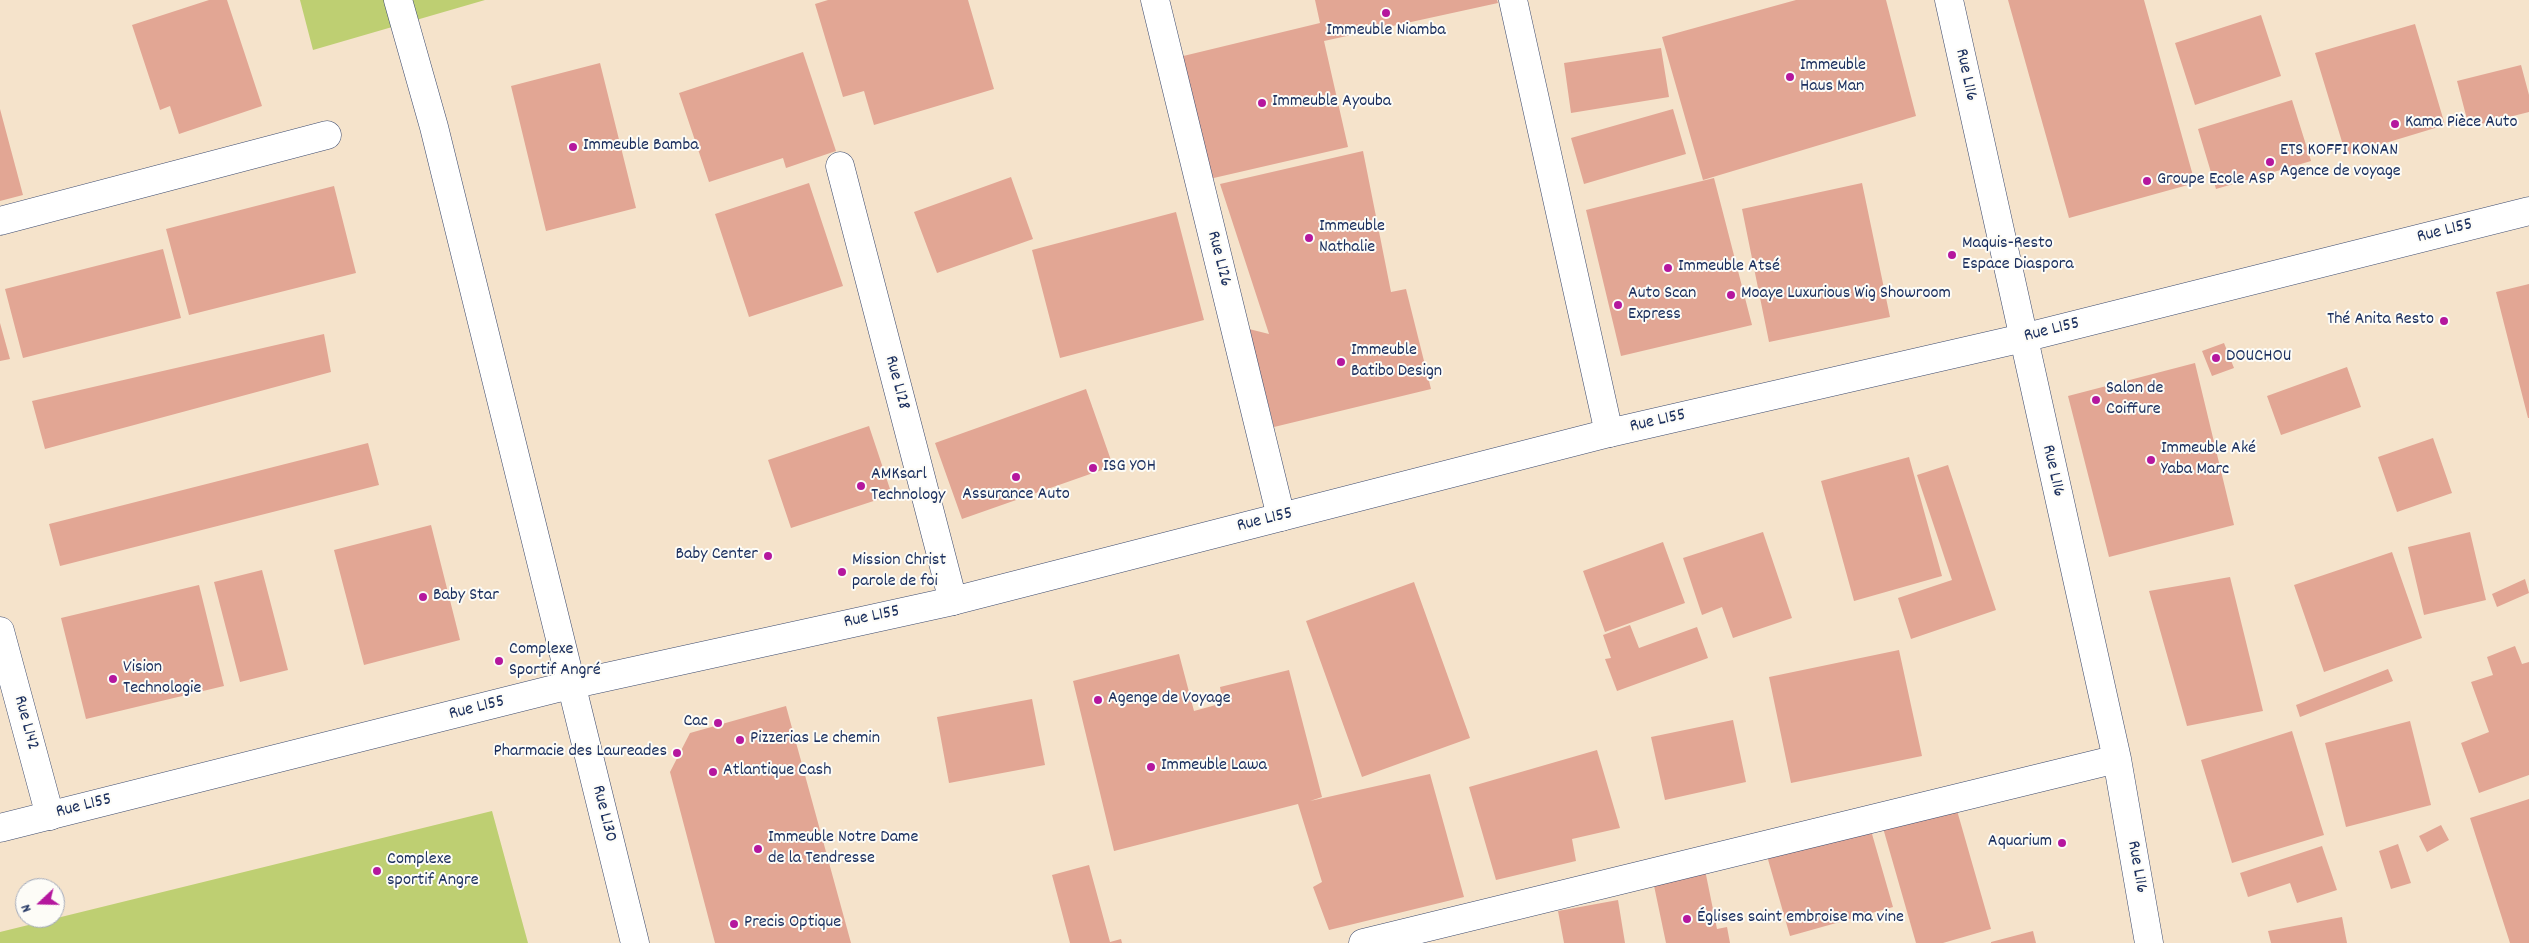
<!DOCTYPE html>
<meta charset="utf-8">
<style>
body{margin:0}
#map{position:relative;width:2529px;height:943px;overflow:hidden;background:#f5e3cb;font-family:Dekko,sans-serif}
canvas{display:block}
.north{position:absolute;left:15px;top:878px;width:50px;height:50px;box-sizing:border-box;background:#fdfcf7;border:1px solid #a3aaba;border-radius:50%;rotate:249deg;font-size:14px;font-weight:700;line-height:20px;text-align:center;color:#1b2f5e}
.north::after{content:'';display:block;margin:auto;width:18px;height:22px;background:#b5179e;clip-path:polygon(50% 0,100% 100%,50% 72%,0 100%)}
</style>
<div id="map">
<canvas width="2529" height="943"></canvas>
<div class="north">N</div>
</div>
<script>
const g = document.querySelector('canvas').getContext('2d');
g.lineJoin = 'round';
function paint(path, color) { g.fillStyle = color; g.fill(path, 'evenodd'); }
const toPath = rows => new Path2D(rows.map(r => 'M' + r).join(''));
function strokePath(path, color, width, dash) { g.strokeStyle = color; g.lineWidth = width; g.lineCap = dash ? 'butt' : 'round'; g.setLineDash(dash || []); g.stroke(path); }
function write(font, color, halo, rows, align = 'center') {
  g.font = font + ' Dekko,sans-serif'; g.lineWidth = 4; g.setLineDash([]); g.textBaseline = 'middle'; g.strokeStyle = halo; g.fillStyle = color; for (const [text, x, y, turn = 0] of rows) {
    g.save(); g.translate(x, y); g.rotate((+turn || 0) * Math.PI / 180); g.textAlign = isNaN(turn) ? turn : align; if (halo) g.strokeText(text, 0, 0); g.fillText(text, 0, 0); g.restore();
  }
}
paint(toPath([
 [300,0,485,0,313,50],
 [492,811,528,943,0,943,0,932]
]), '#becf72');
paint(toPath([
 [209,0,227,0,262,106,179,134,170,106,160,110,132,25],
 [828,0,968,0,994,89,874,125,864,91,843,97,815,4],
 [1315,0,1497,0,1498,3,1324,41,1348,147,1205,180,1175,58,1320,23],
 [1796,0,1886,0,1916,116,1703,180,1662,37],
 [2008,0,2144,0,2195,183,2069,218],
 [2261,15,2281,76,2195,105,2175,43],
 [2415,24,2445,125,2346,155,2315,53],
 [1661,48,1669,97,1571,113,1564,63],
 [803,52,836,151,786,168,783,158,709,182,679,93],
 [600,63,636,208,546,231,511,86],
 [2521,65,2529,95,2529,112,2469,127,2457,81],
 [2292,100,2311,161,2216,189,2198,129],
 [0,109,23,195,0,201],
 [1673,109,1686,154,1584,184,1571,138],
 [1363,151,1391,292,1406,289,1431,389,1274,427,1249,329,1269,334,1220,184],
 [1011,177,1033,239,937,273,914,212],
 [1714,178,1752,325,1621,356,1586,210],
 [809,183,843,286,749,317,715,214],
 [1862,183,1890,317,1769,342,1742,209],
 [334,186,356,273,189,315,166,229],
 [1176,212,1204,320,1060,358,1032,250],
 [163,249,181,318,23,358,5,289],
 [2529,284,2529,418,2528,418,2496,292],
 [0,323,10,359,0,361],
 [324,334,331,372,45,449,32,401],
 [2224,343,2234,368,2212,376,2202,351],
 [2195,363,2234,525,2109,557,2068,396],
 [2347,367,2361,407,2281,435,2267,396],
 [1086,389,1113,466,962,519,935,443],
 [869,426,892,495,791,528,768,460],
 [2433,438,2452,493,2397,512,2378,457],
 [368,443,379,485,60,566,49,524],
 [1909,457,1942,576,1854,601,1821,481],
 [1948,465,1996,610,1911,639,1898,598,1952,580,1917,475],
 [431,525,460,640,364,665,334,550],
 [1763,532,1792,618,1733,638,1722,607,1702,615,1683,558],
 [2470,532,2486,600,2424,615,2408,547],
 [1663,542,1685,603,1605,632,1583,571],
 [2392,552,2422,638,2324,672,2294,585],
 [262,570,288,670,240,682,214,582],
 [2230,577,2263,711,2187,726,2149,591],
 [2525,579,2529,593,2497,607,2492,594],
 [1414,582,1470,738,1362,777,1306,621],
 [199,585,224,686,86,719,61,618],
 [1630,625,1639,648,1697,627,1708,658,1617,691,1605,659,1611,658,1603,635],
 [2515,646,2522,664,2529,662,2529,775,2479,793,2461,743,2489,732,2471,682,2493,675,2487,657],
 [1899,650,1922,756,1791,783,1769,677],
 [1179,654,1194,711,1223,703,1220,687,1289,670,1322,797,1310,801,1430,774,1464,897,1329,930,1313,887,1322,882,1298,804,1114,851,1073,681],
 [2388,669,2393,681,2300,717,2296,705],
 [1032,699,1045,765,949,783,937,717],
 [786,706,851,943,715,943,670,772,690,733],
 [1733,720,1746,782,1665,800,1651,737],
 [2410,721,2431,805,2346,827,2325,743],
 [2292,731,2324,835,2232,863,2201,760],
 [1597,750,1620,828,1572,839,1576,861,1496,880,1469,787],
 [2529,799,2529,943,2510,943,2470,818],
 [1956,807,1991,929,1943,943,1916,943,1883,828],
 [2441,825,2449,840,2427,852,2419,836],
 [1870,827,1893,907,1790,936,1767,856],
 [2398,844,2411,883,2391,889,2379,851],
 [2322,846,2337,890,2297,903,2290,883,2248,897,2240,873],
 [1089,865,1110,942,1121,939,1122,943,1070,943,1052,875],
 [1704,865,1717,929,1727,927,1730,943,1666,943,1652,876],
 [1618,900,1625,943,1564,943,1558,911],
 [2342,917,2347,943,2271,943,2268,931],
 [2033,931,2036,943,1991,943,1991,942]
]), '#e2a694');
const minor = toPath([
 [1155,0,1281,517],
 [1513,0,1609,433],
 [1949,0,2117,759,2149,943],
 [840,166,953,601],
 [0,221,327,135],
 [0,631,50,816],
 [1363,943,2117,759]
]);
const tertiary = toPath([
 [398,0,434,127,635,943],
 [0,828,570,685,953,601,1609,433,2023,338,2529,211]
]);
strokePath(minor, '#3c4a6e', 29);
strokePath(tertiary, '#3c4a6e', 29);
strokePath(minor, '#fff', 28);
strokePath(tertiary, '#fff', 28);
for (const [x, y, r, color] of [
 [1386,13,5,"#b5179e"],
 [1790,77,5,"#b5179e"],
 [1262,103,5,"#b5179e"],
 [2395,124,5,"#b5179e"],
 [573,147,5,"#b5179e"],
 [2270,162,5,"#b5179e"],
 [2147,181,5,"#b5179e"],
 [1309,238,5,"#b5179e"],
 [1952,255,5,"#b5179e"],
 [1668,268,5,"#b5179e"],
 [1731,295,5,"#b5179e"],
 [1618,305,5,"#b5179e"],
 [2444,321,5,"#b5179e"],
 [2216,358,5,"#b5179e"],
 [1341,362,5,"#b5179e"],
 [2096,400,5,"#b5179e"],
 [2151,460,5,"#b5179e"],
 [1093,468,5,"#b5179e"],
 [1016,477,5,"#b5179e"],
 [861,486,5,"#b5179e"],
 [768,556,5,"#b5179e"],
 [842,572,5,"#b5179e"],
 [423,597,5,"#b5179e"],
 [499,661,5,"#b5179e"],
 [113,679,5,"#b5179e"],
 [1098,700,5,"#b5179e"],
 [718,723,5,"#b5179e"],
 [740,740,5,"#b5179e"],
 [677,753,5,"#b5179e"],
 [1151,767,5,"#b5179e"],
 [713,772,5,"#b5179e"],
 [2062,843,5,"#b5179e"],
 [758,849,5,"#b5179e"],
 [377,871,5,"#b5179e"],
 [1687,919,5,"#b5179e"],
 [734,924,5,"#b5179e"]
]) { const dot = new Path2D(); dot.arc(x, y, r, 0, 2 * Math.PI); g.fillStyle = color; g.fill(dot); strokePath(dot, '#fdfcf7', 2); }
write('18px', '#1b2f5e', '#fdfcf7', [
 ["Immeuble Niamba",1386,32,"center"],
 ["Immeuble",1800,67],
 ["Haus Man",1800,88],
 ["Immeuble Ayouba",1272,103],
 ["Kama Pièce Auto",2405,124],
 ["Immeuble Bamba",583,147],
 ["ETS KOFFI KONAN",2280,152],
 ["Agence de voyage",2280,173],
 ["Groupe Ecole ASP",2157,181],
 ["Immeuble",1319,228],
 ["Nathalie",1319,249],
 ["Maquis-Resto",1962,245],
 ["Espace Diaspora",1962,266],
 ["Immeuble Atsé",1678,268],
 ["Auto Scan",1628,295],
 ["Express",1628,316],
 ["Moaye Luxurious Wig Showroom",1741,295],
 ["Thé Anita Resto",2434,321,"right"],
 ["Immeuble",1351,352],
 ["Batibo Design",1351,373],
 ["DOUCHOU",2226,358],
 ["Salon de",2106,390],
 ["Coiffure",2106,411],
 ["Immeuble Aké",2161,450],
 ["Yaba Marc",2161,471],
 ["ISG YOH",1103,468],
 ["AMKsarl",871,476],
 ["Technology",871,497],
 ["Assurance Auto",1016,496,"center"],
 ["Baby Center",758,556,"right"],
 ["Mission Christ",852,562],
 ["parole de foi",852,583],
 ["Baby Star",433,597],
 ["Complexe",509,651],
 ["Sportif Angré",509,672],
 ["Vision",123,669],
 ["Technologie",123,690],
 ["Agenge de Voyage",1108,700],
 ["Cac",708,723,"right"],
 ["Pizzerias Le chemin",750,740],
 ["Pharmacie des Laureades",667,753,"right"],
 ["Immeuble Lawa",1161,767],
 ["Atlantique Cash",723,772],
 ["Immeuble Notre Dame",768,839],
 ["de la Tendresse",768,860],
 ["Aquarium",2052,843,"right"],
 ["Complexe",387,861],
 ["sportif Angre",387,882],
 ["Églises saint embroise ma vine",1697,919],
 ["Precis Optique",744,924]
], 'left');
write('18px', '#1b2f5e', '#fdfcf7', [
 ["Rue L116",1965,75,78],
 ["Rue L155",2445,232,-14],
 ["Rue L126",1218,259,76],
 ["Rue L155",2052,331,-14],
 ["Rue L128",896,383,75],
 ["Rue L155",1658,422,-13],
 ["Rue L116",2052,471,77],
 ["Rue L155",1265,521,-14],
 ["Rue L155",872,618,-12],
 ["Rue L155",477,709,-14],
 ["Rue L142",25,723,75],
 ["Rue L155",84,807,-14],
 ["Rue L130",603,814,76],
 ["Rue L116",2136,867,80]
]);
</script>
